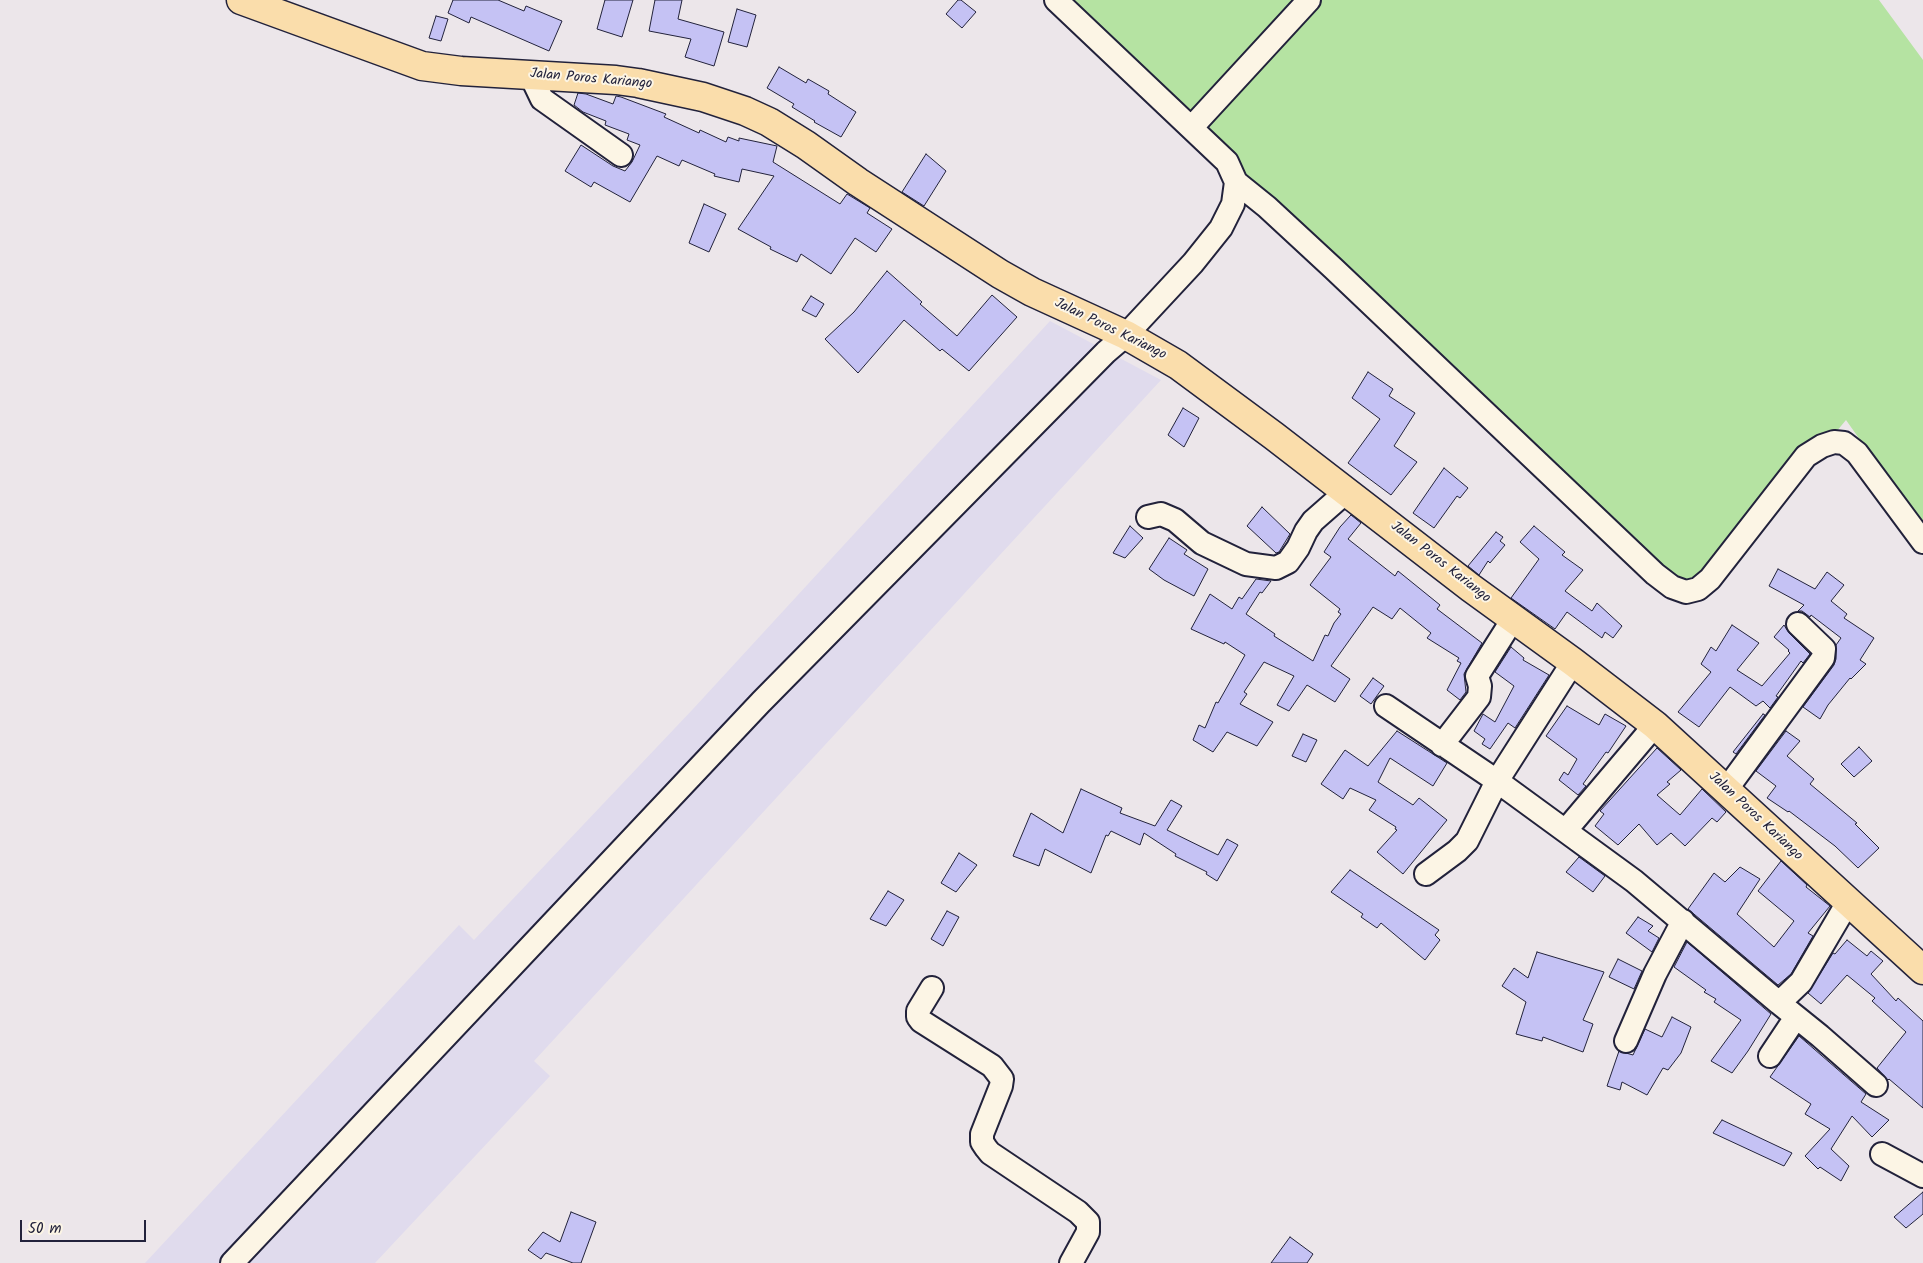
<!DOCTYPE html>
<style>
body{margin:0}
#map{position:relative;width:1923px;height:1263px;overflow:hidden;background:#ece6ea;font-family:Kalam,sans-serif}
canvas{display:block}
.scale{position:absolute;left:20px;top:1220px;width:126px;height:22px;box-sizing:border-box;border:2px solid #22223b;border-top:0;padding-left:6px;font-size:15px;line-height:18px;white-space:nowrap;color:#22223b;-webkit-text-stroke:4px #fcf5e5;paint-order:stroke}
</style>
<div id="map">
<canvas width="1923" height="1263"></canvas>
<div class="scale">50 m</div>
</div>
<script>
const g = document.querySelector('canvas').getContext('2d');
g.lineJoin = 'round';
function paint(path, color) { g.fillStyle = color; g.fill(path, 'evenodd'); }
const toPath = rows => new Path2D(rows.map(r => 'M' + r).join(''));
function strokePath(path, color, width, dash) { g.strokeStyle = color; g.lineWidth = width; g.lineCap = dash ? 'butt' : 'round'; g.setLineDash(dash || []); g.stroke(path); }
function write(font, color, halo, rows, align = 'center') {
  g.font = font + ' Kalam,sans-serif'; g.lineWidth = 4; g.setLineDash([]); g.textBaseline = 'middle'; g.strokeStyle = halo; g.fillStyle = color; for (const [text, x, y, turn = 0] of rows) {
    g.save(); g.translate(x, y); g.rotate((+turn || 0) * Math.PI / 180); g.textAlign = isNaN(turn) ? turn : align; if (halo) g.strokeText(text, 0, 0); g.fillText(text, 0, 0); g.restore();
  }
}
paint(toPath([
 [1050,321,1161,380,534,1061,550,1076,375,1263,145,1263,459,925,474,940,693,709]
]), '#e0dbed');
paint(toPath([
 [1059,0,1879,0,1923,60,1923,529,1846,420,1703,592,1681,590]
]), '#b5e3a2');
const building = toPath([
 [453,0,498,0,524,11,526,6,562,21,549,51,471,17,469,23,448,13,453,0],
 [605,0,633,0,622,37,597,29,605,0],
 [655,0,682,0,678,19,724,32,714,66,685,57,691,39,649,31,655,0],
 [958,0,961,0,976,12,962,28,946,14,958,0],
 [737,9,756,15,747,47,728,42,737,9],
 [436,16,448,19,441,41,429,38,436,16],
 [779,67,806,83,808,79,829,91,828,94,856,112,841,137,814,122,815,121,792,107,794,104,767,88,779,67],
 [578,93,586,94,613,104,616,96,621,97,666,114,664,117,699,133,700,130,726,142,728,137,739,141,739,138,777,146,773,162,840,204,847,194,870,208,867,213,892,229,876,252,855,238,831,274,801,254,797,262,770,249,771,247,738,229,774,176,742,169,739,182,714,176,715,174,682,160,679,166,657,156,630,202,594,182,591,187,565,171,581,145,613,166,625,171,632,162,640,145,627,140,629,134,605,125,606,121,583,112,574,105,578,93],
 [926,154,946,171,924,206,902,192,926,154],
 [704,204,726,214,709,252,689,243,704,204],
 [887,271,922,302,920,304,957,336,992,295,1017,317,969,371,942,349,940,351,904,320,858,373,825,339,854,312,887,271],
 [811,296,824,304,816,317,802,310,811,296],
 [1368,372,1393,389,1389,396,1415,413,1394,446,1417,462,1391,495,1348,463,1380,419,1352,398,1368,372],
 [1183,408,1199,418,1184,447,1168,435,1183,408],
 [1444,468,1468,488,1460,498,1457,496,1434,528,1413,513,1444,468],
 [1262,507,1290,534,1279,552,1276,553,1247,526,1262,507],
 [1351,515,1361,523,1348,539,1395,576,1398,571,1440,605,1437,609,1482,643,1464,674,1466,692,1460,700,1447,690,1461,663,1457,661,1459,658,1427,638,1431,633,1400,608,1392,619,1373,607,1331,666,1350,679,1335,702,1307,685,1289,711,1277,705,1294,676,1264,662,1244,692,1247,694,1240,704,1273,722,1257,746,1227,732,1213,752,1193,740,1199,725,1205,728,1216,702,1218,703,1245,655,1225,642,1224,644,1191,629,1210,594,1232,609,1239,597,1242,599,1256,579,1271,581,1262,593,1260,592,1246,614,1275,634,1274,636,1313,661,1325,635,1328,636,1334,623,1341,614,1338,612,1340,609,1310,585,1331,557,1324,552,1340,527,1351,515],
 [1130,526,1143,538,1125,558,1113,553,1130,526],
 [1534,526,1565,552,1562,555,1583,570,1565,591,1592,611,1597,603,1622,626,1613,638,1605,632,1602,638,1567,612,1555,629,1511,598,1539,559,1520,542,1534,526],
 [1496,532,1503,537,1500,541,1505,545,1490,563,1488,561,1479,575,1468,566,1496,532],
 [1169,538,1187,550,1184,554,1208,569,1194,596,1164,580,1149,569,1169,538],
 [1778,569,1815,589,1827,572,1844,585,1831,601,1847,614,1844,618,1874,638,1860,660,1866,664,1851,679,1850,678,1828,705,1820,719,1803,707,1834,665,1836,659,1836,645,1841,638,1811,615,1810,617,1802,611,1798,611,1804,605,1769,586,1778,569],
 [1732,625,1759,643,1737,670,1762,686,1790,653,1788,651,1789,650,1774,637,1784,625,1789,633,1810,654,1803,663,1801,661,1776,696,1778,697,1770,708,1763,701,1756,706,1730,687,1699,727,1678,712,1711,672,1701,664,1711,647,1716,651,1732,625],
 [1511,647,1524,658,1523,660,1549,675,1515,728,1508,723,1490,749,1482,744,1485,739,1474,731,1483,714,1495,722,1514,686,1495,672,1511,647],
 [1373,678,1384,686,1371,704,1360,696,1373,678],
 [1567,706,1599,725,1605,714,1626,726,1608,753,1606,752,1583,784,1586,786,1578,795,1559,780,1564,772,1568,775,1577,759,1546,736,1567,706],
 [1763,714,1765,715,1736,754,1733,752,1763,714],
 [1397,731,1447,763,1433,786,1390,758,1378,782,1413,805,1419,798,1447,820,1403,874,1377,852,1397,830,1395,829,1396,827,1369,810,1376,800,1350,788,1343,799,1321,784,1345,750,1368,766,1397,731],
 [1786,731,1800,741,1787,756,1814,779,1810,784,1857,823,1855,824,1879,848,1858,868,1835,846,1789,811,1788,812,1767,798,1776,786,1756,771,1786,731],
 [1303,734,1317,740,1306,762,1292,756,1303,734],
 [1859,747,1872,761,1854,777,1841,764,1859,747],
 [1657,748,1681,770,1667,782,1670,784,1657,795,1680,815,1702,789,1726,812,1717,822,1712,818,1685,846,1671,833,1657,845,1639,824,1618,845,1595,826,1604,814,1600,811,1657,748],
 [1081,789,1122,808,1120,813,1155,826,1171,800,1182,806,1167,830,1218,855,1227,839,1238,845,1217,881,1206,874,1207,872,1175,856,1176,854,1144,833,1140,845,1111,831,1108,836,1106,835,1091,873,1045,849,1039,866,1013,856,1031,813,1063,833,1081,789],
 [959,853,977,865,956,892,941,883,959,853],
 [1579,857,1605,876,1593,892,1566,872,1579,857],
 [1781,861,1807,885,1806,887,1830,906,1808,933,1813,936,1791,974,1778,985,1688,909,1714,873,1725,882,1740,867,1760,879,1737,914,1774,947,1794,921,1758,891,1781,861],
 [1350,870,1439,930,1435,935,1440,940,1425,960,1381,923,1377,928,1361,917,1363,914,1331,892,1350,870],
 [888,891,904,900,886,926,870,919,888,891],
 [947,911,959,917,943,946,931,939,947,911],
 [1638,917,1653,926,1648,931,1659,938,1652,952,1626,933,1638,917],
 [1847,940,1867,956,1871,951,1883,961,1871,974,1896,1001,1898,998,1923,1021,1923,1108,1889,1079,1888,1080,1877,1068,1906,1032,1872,1001,1875,998,1847,975,1821,1004,1808,993,1833,953,1835,954,1847,940],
 [1687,942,1771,1014,1748,1051,1732,1073,1711,1061,1741,1020,1714,1002,1716,999,1704,992,1706,990,1674,967,1687,942],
 [1537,952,1604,972,1583,1020,1593,1024,1583,1052,1543,1037,1542,1041,1516,1034,1526,1002,1502,986,1514,968,1528,978,1537,952],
 [1618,959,1642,971,1634,989,1609,977,1618,959],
 [1672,1017,1691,1027,1681,1053,1668,1070,1663,1068,1647,1095,1622,1082,1620,1090,1607,1086,1619,1051,1633,1055,1645,1029,1662,1037,1672,1017],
 [1799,1036,1866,1094,1861,1102,1889,1120,1872,1137,1852,1116,1831,1149,1849,1166,1841,1181,1820,1167,1818,1169,1805,1156,1830,1129,1805,1114,1811,1104,1770,1077,1799,1036],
 [1722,1120,1792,1153,1784,1166,1713,1133,1722,1120],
 [1923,1192,1923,1214,1906,1228,1894,1217,1923,1192],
 [571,1212,596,1222,581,1263,573,1263,546,1253,541,1259,528,1250,543,1232,560,1242,571,1212],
 [1290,1237,1313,1254,1307,1263,1271,1263,1290,1237]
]);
paint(building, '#c5c2f4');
strokePath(building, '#22223b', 1);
const minor = toPath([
 [530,74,542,99,621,155],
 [1192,127,1309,0],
 [1236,182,1267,207,1334,269,1655,574,1672,587,1686,592,1698,589,1710,579,1806,456,1822,446,1834,442,1844,443,1857,453,1923,542],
 [1148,517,1161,514,1175,520,1202,543,1246,564,1276,568,1288,562,1298,548,1306,531,1313,521,1346,492],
 [1386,706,1497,781,1634,881,1779,1003,1801,982,1848,902],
 [1442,745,1479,697,1480,686,1477,676,1513,619],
 [1726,790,1823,658,1824,649,1798,624],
 [1566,830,1655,725],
 [1426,874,1457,851,1467,841,1497,781,1573,662],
 [932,988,918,1011,918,1017,921,1021,992,1066,1002,1079,1001,1086,982,1134,982,1142,986,1148,990,1153,1078,1212,1088,1222,1088,1232,1071,1263],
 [1779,1003,1820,1036,1876,1085],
 [1626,1041,1655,974,1683,921],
 [1770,1056,1796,1017],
 [1882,1154,1923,1176],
 [232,1263,761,702,1106,352,1126,335,1193,263,1221,228,1233,204,1236,182,1227,162,1056,0]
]);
const major = toPath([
 [241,0,422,66,461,71,616,80,638,83,703,97,745,111,769,122,806,145,858,182,1000,274,1032,292,1126,335,1178,365,1274,436,1471,588,1573,662,1655,725,1923,970]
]);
strokePath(minor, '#22223b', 26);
strokePath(major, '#22223b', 31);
strokePath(minor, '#fcf5e5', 22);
strokePath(major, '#faddab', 28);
write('14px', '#22223b', '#fcf5e5', [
 ["Jalan Poros Kariango",591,80,5],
 ["Jalan Poros Kariango",1110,330,26],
 ["Jalan Poros Kariango",1440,563,38],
 ["Jalan Poros Kariango",1755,817,43]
]);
</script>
